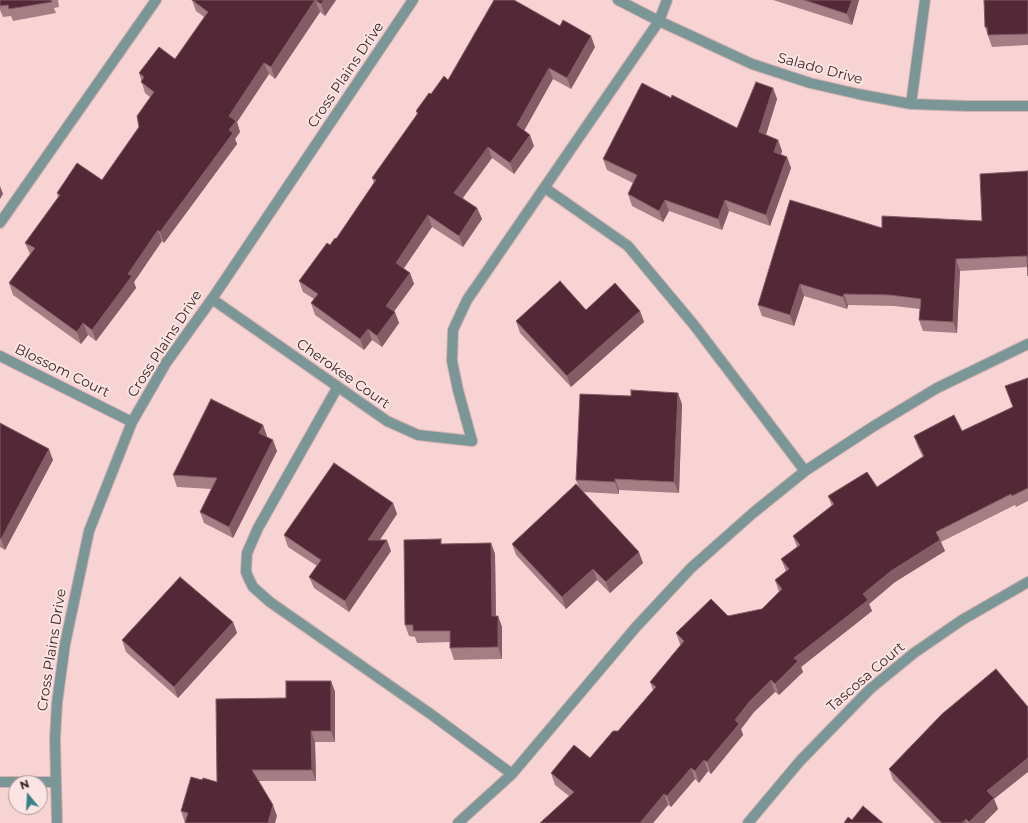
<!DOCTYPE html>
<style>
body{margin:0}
#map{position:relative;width:1028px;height:823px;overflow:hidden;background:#f7d4d3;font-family:Montserrat,sans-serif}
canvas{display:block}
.north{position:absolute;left:8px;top:775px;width:40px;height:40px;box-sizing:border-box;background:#fce4e4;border:1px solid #b09898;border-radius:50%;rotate:342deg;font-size:11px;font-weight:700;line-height:16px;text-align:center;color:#3d2727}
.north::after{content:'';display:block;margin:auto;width:14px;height:18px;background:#398285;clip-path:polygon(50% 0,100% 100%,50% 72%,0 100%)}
</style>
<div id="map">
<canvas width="1028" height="823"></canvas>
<div class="north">N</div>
</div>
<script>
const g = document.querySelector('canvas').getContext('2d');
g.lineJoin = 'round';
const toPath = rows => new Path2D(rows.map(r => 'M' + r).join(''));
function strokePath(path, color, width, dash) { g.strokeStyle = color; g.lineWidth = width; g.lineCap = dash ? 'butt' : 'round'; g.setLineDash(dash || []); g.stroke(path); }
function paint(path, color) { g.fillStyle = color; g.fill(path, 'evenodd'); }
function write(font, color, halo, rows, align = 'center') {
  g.font = font + ' Montserrat,sans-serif'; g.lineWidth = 4; g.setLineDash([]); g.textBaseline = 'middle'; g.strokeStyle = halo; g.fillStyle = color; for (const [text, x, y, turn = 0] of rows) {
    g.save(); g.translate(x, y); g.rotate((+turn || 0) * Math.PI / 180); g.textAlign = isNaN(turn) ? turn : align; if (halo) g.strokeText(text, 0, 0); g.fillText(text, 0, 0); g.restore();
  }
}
const service = toPath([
 [545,188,628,246,694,325,805,471],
 [0,223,156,0],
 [337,388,258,528,247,553,246,572,249,579,253,587,270,602,432,715,512,774],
 [472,441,458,390,452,361,453,330,467,300,659,21,667,0],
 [458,823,512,774,636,627,691,568,753,513,805,471,874,426,937,388,1028,344]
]);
const minor = toPath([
 [618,0,659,21,752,64,810,83,858,94,911,104,967,106,1028,106],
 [911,104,925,0],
 [212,299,387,421,418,435,472,441],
 [0,356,132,422],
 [0,782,56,782],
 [57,823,55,739,57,703,65,644,89,531,132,422,166,363,212,299,413,0],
 [748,823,800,761,870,689,914,653,962,620,1028,582]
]);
strokePath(service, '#d2b1b1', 12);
strokePath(minor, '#d2b1b1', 12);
strokePath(service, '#7b9697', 10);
strokePath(minor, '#7b9697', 10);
paint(toPath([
 [0,0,58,0,59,7,54,8,56,13,13,21,11,16,3,17,0,10],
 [192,0,336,0,325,16,320,12,275,79,269,74,237,122,240,132,235,139,237,144,164,243,162,241,134,282,136,288,96,341,88,335,81,344,13,295,9,283,30,254,25,243,58,197,57,193,102,180,139,127,150,97,145,93,139,73,175,59,204,17,196,11],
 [773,0,859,0,852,25],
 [1028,0,1028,45,992,47,985,27],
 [595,47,571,89,553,79,524,131,534,146,514,174,492,158,463,198,477,208,482,219,463,247,432,227,403,269,410,273,414,284,394,311,399,323,382,347,372,340,364,350,315,315,311,303,314,299,303,292,299,281,330,245,336,239,374,183,372,178,417,115,416,111,431,94,448,80],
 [773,88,777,99,766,135,778,140,782,151,781,154,787,157,791,168,770,226,729,211,722,230,669,211,663,222,632,206,628,194,633,183,607,170,603,159,671,98,737,128],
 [1028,171,1028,267,960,271,957,333,923,331,919,320,920,309,894,306,848,305,847,309,804,296,794,326,762,316,758,305,882,228,982,221],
 [586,310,640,311,644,322,571,387,520,333,516,321],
 [1028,378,1028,501,1016,507,1015,505,941,542,945,551,895,582,869,604,872,611,801,667,803,672,779,695,775,692,754,712,741,729,743,735,711,774,708,771,699,783,695,779,671,807,668,805,653,823,540,823,569,796,555,785,551,773,590,758,618,731,653,690,650,682,681,645,680,644,676,633,728,616,762,609,779,592,775,580,786,571,781,559,797,547,793,536,832,506,828,496,877,487,923,457,918,447,914,436,962,431,1013,407],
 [682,404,679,493,619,490,619,494,583,492,643,563,610,593,597,580,566,609,516,555,512,544,579,488,576,480],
 [0,423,53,460,5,550,0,547],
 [263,425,267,437,277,451,233,538,204,523,200,512,211,489,177,487,173,475],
 [393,503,397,514,380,540,391,551,349,612,314,588,309,577,317,566,288,547,284,535],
 [491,543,495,554,496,616,498,616,502,627,502,659,454,660,450,648,450,642,417,643,415,637,409,636,405,625,442,544],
 [233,622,237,633,178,698,126,652,122,640],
 [331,681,335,692,335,742,315,742,316,781,259,781,277,816,185,823,181,811,202,780,217,782,286,698],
 [889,769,994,799,998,809,984,823,935,823,893,780]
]), '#a57e85');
paint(toPath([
 [315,0,320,12,275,79,271,67],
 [324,0,336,0,325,16,321,4],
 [852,0,859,0,852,25,847,14],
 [591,36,595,47,571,89,567,78],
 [264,63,269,74,237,122,240,132,235,139,237,144,164,243,160,232,229,116],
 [549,68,553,79,521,136,517,125],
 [773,88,777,99,763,144,759,132],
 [530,135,534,146,514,174,510,163],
 [778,140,782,151,778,163,774,152],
 [488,147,492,158,458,204,454,193],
 [787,157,791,168,770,226,766,215],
 [0,186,3,194,0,199],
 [665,200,669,211,663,222,659,211],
 [725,200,729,211,722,230,718,219],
 [477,208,482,219,463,247,459,236],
 [428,215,432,227,400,274,396,263],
 [158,230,162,241,134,282,136,288,96,341,92,330,128,274],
 [956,259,960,271,957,333,953,322],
 [410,273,414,284,390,317,386,306],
 [800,284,804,296,794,326,790,315],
 [844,294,848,305,847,309,843,297],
 [640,311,644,322,571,387,567,376],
 [395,312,399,323,382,347,377,336],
 [83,323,88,335,81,344,77,332],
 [368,329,372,340,364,350,360,339],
 [678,393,682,404,679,493,674,482],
 [263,425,267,436,263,444,259,433],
 [273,440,277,451,233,538,229,527],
 [49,449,53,460,5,550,1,539],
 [615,479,619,490,619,494,615,482],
 [393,503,397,514,372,551,368,540],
 [387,540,391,551,349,612,345,601],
 [940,540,945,551,895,582,869,604,872,611,801,667,803,672,779,695,775,684,794,658,863,594,891,571],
 [491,543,495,554,496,627,492,616],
 [639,552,643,563,610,593,606,582],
 [593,569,597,580,566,609,562,597],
 [498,616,502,627,502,659,498,647],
 [233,622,237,633,178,698,174,687],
 [771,680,775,692,754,712,741,729,743,735,711,774,707,762,735,720,750,701],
 [331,681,335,692,335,742,331,731],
 [311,731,315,742,316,781,312,770],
 [1028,758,1028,772,994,799,998,809,984,823,969,823,987,791],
 [704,760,708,771,699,783,695,771],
 [691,768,695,779,671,807,667,796],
 [664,794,668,805,653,823,640,823],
 [273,805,277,816,275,823,268,823],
 [966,819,967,823,962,823]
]), '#845c66');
const building = toPath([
 [0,0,51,0,52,2,9,9,8,5,0,6,0,0],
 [192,0,324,0,321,4,315,0,271,67,264,63,229,116,236,121,229,130,233,133,160,232,158,230,128,274,132,276,92,330,83,323,77,332,9,283,35,248,25,243,60,195,57,193,77,163,102,180,139,127,137,116,154,92,141,82,144,77,139,73,159,47,175,59,208,12,192,0],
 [494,0,514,0,560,26,563,20,591,36,567,78,549,68,517,125,530,135,510,163,488,147,454,193,477,208,459,236,428,215,396,263,410,273,386,306,395,312,377,336,368,329,360,339,311,303,318,294,299,281,327,243,330,245,335,238,336,239,376,180,372,178,418,113,416,111,429,93,431,94,444,76,448,80,494,0],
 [804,0,852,0,847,14,804,0],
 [984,0,1028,0,1028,34,988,35,987,27,985,27,984,0],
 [756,82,773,88,759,132,778,140,774,152,787,157,766,215,725,200,718,219,665,200,659,211,628,194,637,175,603,159,642,83,671,98,672,95,737,128,756,82],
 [1028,171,1028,276,1027,256,956,259,953,322,919,320,921,299,890,295,844,294,843,297,800,284,790,315,758,305,790,200,882,228,882,216,982,221,980,174,1028,171],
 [560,281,586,310,615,283,640,311,567,376,516,321,560,281],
 [1028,378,1028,488,1012,496,1011,494,936,532,940,540,891,571,863,594,868,600,794,658,798,661,775,684,771,680,750,701,735,720,739,724,707,762,704,760,695,771,691,768,667,796,664,794,640,823,540,823,574,792,551,773,574,745,590,758,613,731,618,731,656,687,650,682,684,641,676,633,711,599,728,616,762,609,782,589,775,580,789,569,781,559,800,545,793,536,834,504,828,496,867,472,877,487,924,456,914,436,954,415,962,431,1013,407,1005,386,1028,378],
 [631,390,678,393,674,482,615,479,615,482,576,480,580,394,631,396,631,390],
 [211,399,263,425,259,433,273,440,229,527,200,512,217,478,173,475,211,399],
 [0,423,49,449,1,539,0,538,0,423],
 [334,463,393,503,368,540,387,540,345,601,309,577,321,560,284,535,334,463],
 [576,484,639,552,606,582,593,569,562,597,512,544,576,484],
 [441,539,441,544,491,543,492,616,498,616,498,647,450,648,450,631,413,631,413,625,405,625,404,540,441,539],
 [180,577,233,622,174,687,122,640,180,577],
 [996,669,1028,707,1028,758,987,791,994,798,969,822,966,819,962,823,942,823,889,769,942,714,996,669],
 [286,681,331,681,331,731,311,731,312,770,252,770,273,805,268,823,185,823,188,813,181,811,191,777,202,780,203,778,217,782,216,699,286,698,286,681],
 [863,806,883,823,844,823,848,817,852,820,863,806]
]);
paint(building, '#532837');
strokePath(building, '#845c66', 1);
write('14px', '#3d2727', '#fce4e4', [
 ["Salado Drive",820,69,15],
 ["Cross Plains Drive",346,75,-56],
 ["Cross Plains Drive",165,344,-57],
 ["Blossom Court",62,371,26],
 ["Cherokee Court",343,374,35],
 ["Cross Plains Drive",52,650,-81],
 ["Tascosa Court",866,677,-41]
]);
</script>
